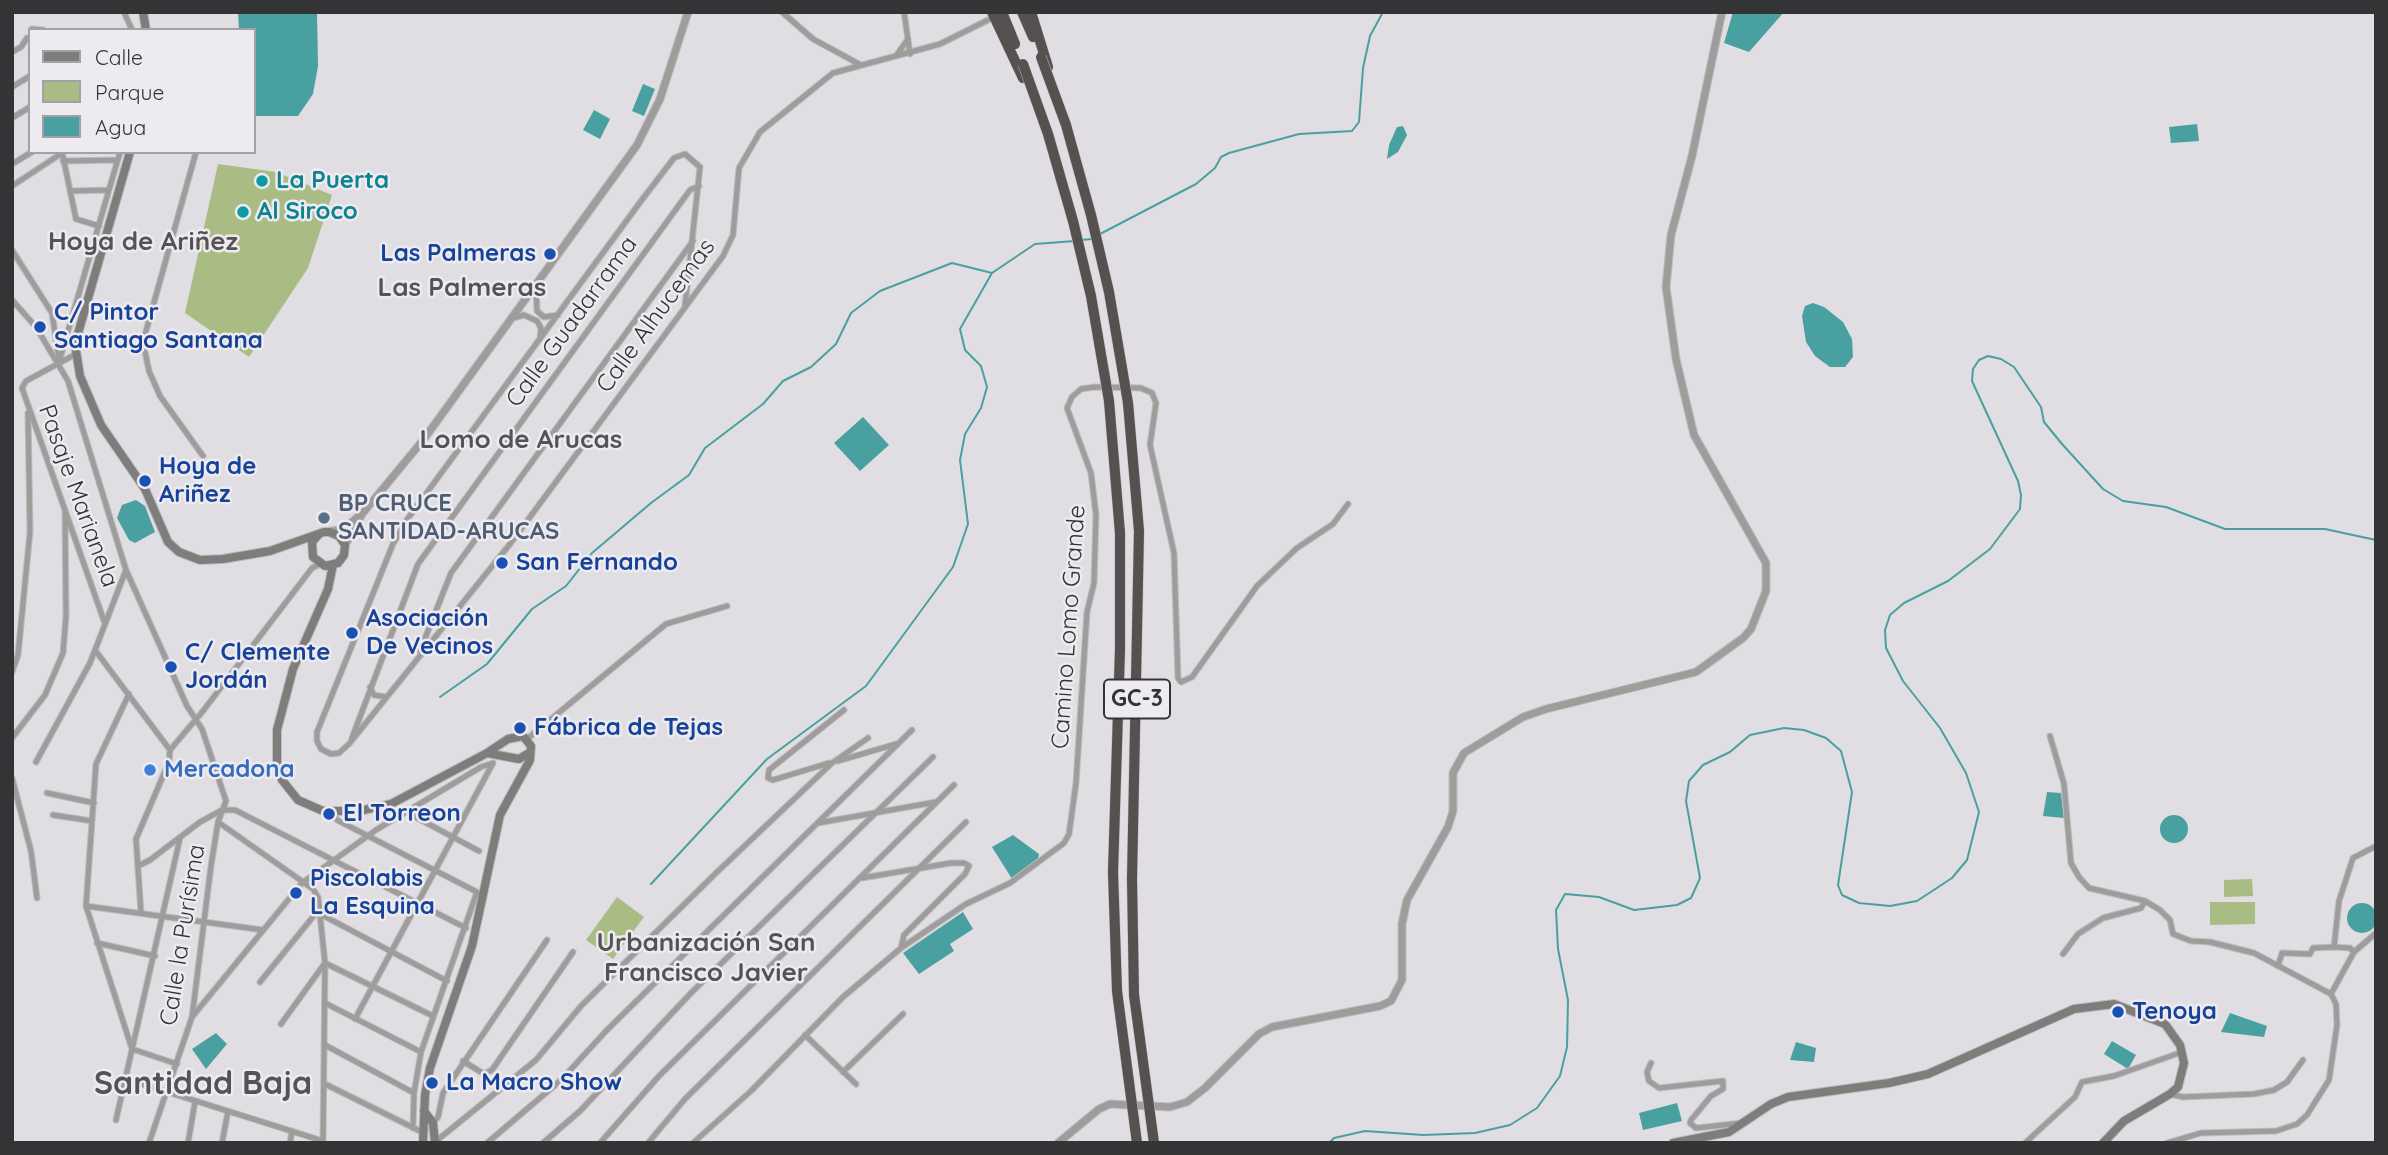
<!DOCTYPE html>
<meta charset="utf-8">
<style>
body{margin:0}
#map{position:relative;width:2388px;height:1155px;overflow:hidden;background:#e0dee2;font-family:Quicksand,sans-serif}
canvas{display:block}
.frame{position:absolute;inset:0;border:14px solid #343335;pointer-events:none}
.legend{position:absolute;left:28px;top:28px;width:228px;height:126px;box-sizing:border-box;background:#edebf0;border:2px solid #a3a1a5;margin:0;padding:9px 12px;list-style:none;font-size:21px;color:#343335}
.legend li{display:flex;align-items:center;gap:14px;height:35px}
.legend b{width:35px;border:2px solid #a3a1a5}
</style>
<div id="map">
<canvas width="2388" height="1155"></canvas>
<div class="frame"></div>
<ul class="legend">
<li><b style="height:9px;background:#7f7c7c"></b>Calle</li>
<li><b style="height:19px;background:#a8bc84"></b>Parque</li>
<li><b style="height:19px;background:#49a0a0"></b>Agua</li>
</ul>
</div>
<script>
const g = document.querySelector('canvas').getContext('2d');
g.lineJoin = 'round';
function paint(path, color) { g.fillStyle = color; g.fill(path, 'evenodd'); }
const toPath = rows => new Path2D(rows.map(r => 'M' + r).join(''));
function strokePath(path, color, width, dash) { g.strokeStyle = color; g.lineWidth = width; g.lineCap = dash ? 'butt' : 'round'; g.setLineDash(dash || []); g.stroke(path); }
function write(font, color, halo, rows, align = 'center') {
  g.font = font + ' Quicksand,sans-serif'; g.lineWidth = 5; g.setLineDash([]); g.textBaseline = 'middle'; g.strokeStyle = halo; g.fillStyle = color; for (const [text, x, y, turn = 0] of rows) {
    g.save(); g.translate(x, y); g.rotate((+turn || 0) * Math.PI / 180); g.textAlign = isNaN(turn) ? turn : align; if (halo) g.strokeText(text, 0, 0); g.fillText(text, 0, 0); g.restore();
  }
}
paint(toPath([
 [218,164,276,172,332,195,308,268,249,357,185,313],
 [2252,879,2253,896,2224,897,2224,880],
 [617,897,644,917,613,959,586,940],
 [2210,902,2255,902,2255,924,2210,925]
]), '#a8bc84');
paint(toPath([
 [238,12,317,12,318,66,313,94,298,116,254,116,254,30,239,30],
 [1733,12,1784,12,1749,52,1724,43],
 [643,84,655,89,644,116,632,111],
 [594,110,610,119,600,139,583,130],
 [2197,124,2199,141,2171,143,2169,127],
 [1403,126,1407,135,1398,152,1387,159,1389,145,1397,127],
 [1813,303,1824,307,1843,322,1852,339,1853,357,1845,367,1830,367,1815,356,1806,342,1802,316,1805,306],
 [863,417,889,445,860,471,834,443],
 [136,500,145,506,155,532,135,543,129,540,117,518,122,505],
 [2047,792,2061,793,2064,818,2043,816],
 '2160 829a14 14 0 1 1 28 0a14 14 0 1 1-28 0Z',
 [1013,835,1039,854,1038,859,1012,879,992,847],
 '2347 918a15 15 0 1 1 30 0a15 15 0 1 1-30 0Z',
 [963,912,973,929,950,944,954,951,919,974,903,953],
 [2230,1013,2267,1026,2264,1037,2221,1032],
 [216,1033,227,1044,206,1069,192,1049],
 [2112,1041,2136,1055,2128,1069,2104,1054],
 [1796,1042,1816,1048,1814,1062,1790,1060],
 [1677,1103,1682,1121,1643,1130,1639,1113]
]), '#49a0a0');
strokePath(toPath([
 [1100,234,1196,184,1215,168,1221,157,1229,153,1299,134,1352,131,1359,122,1363,68,1370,36,1383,12],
 [1080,240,1092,239],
 [440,697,487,664,532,609,566,586,592,553,651,503,689,475,705,448,763,404,783,381,811,367,836,344,851,313,880,291,952,263,992,273],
 [651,884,767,759,866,686,953,567,968,524,960,460,965,434,981,408,987,387,981,366,965,350,960,329,992,273,1035,244,1075,241],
 [1329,1143,1334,1138,1365,1131,1423,1135,1475,1133,1510,1125,1537,1108,1560,1076,1567,1047,1568,1000,1558,949,1556,910,1565,894,1599,897,1634,910,1677,905,1691,898,1700,878,1686,801,1689,781,1703,765,1730,752,1750,735,1784,728,1804,730,1826,738,1841,751,1852,792,1838,885,1842,895,1859,903,1890,906,1917,901,1952,878,1967,860,1979,812,1966,773,1940,728,1903,681,1886,648,1885,630,1890,615,1904,603,1948,581,1990,549,2020,509,2021,495,2018,481,1972,381,1973,369,1979,360,1988,356,2001,359,2014,367,2041,407,2044,422,2062,444,2103,489,2123,501,2166,507,2225,529,2325,529,2376,540]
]), '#49a0a0', 2);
const minor = toPath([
 [124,12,132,30],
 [782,12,813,39,859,64],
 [904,12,910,54],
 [32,29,43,30],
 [12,52,21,47,27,38],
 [896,56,908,39],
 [12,87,30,76],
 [12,118,30,107],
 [62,152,76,219,99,226],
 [196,152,143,342,149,371,160,396,203,456],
 [63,161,117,160],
 [12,164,32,152],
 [12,186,62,153],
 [70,191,108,190],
 [12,250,52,313,59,359],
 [536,285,537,311,544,317,558,315],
 [12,300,36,327,68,381,126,570,187,706,202,729,226,801,218,822,211,866,192,1017,149,1143],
 [685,306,700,167,685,154,674,158,641,201,406,521,393,544,317,732,317,741,321,749,331,754,339,753,349,744,510,544,723,256,733,235,739,168,760,132,833,73,940,44,988,20],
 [513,318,524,315,537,321,541,328,540,339],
 [76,354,26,381,22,388,104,621],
 [59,362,120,152],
 [95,650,170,750],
 [420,651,451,573,693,241],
 [12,672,18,655,30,532,28,413],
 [370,687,374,695,386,697],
 [129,694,96,764,86,906,132,1049,177,1064],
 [2050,736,2064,784,2071,863,2079,877,2089,888,2145,901,2160,910,2170,920,2173,934,2191,941,2210,942,2254,953,2331,994,2336,1004,2337,1025,2329,1080,2307,1115,2297,1124,2276,1131,2201,1133,2167,1143],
 [12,738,45,695,63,653,66,616,65,514],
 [352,738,418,564,690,190,699,186],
 [527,739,666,624,727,606],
 [838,761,896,744],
 [36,762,90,663,126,570],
 [829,763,773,780,768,778,769,770,844,710],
 [12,778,31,851,37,898],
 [47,793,94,803],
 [333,812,337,820,477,892,421,1052,414,1093,413,1128],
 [406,812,479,851],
 [53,815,92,821],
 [218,822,313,889,318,897,325,963,323,1143],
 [818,823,936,802],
 [138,866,150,860,200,822,222,810,235,810,466,928],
 [862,878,951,863,964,863,969,866,965,874,904,935,901,948],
 [86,906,263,930],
 [141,913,136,839,169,762,170,750,203,711,312,568,320,564],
 [322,915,447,981],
 [97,943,155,956],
 [2334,947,2339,901,2353,858,2376,846],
 [2063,954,2078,934,2103,918,2141,908,2145,901],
 [2278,966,2282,953,2310,954,2313,948,2334,947,2350,948,2354,952],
 [260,982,321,907],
 [2331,994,2354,952,2376,933],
 [325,1003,421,1052],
 [192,1017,302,883,376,830,481,767,493,763],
 [355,1019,493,763],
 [281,1024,325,963,433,1016],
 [805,1035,856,1084],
 [325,1045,414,1093],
 [463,1061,484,1074,492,1070,573,952],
 [1651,1063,1647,1072,1649,1081,1659,1088,1723,1081,1723,1089,1711,1096,1691,1120,1690,1123,1696,1128,1742,1123],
 [843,1072,903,1014],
 [126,1079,323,1141],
 [325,1084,422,1132],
 [2170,1094,2183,1097,2254,1094,2274,1090,2287,1082,2303,1060],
 [116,1120,180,838],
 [433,1123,438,1117,443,1093,547,940],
 [435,1142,536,1060,581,1006,715,874,832,763,868,738],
 [188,1143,195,1102],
 [222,1143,228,1111],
 [290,1143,292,1131],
 [487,1143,561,1080,607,1030,912,730],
 [543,1143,580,1111,691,993,933,757],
 [600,1143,659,1076,954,785],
 [648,1143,685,1099,966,822],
 [693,1143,751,1091,843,997,901,948,966,904,1010,883,1064,843,1069,834,1076,783,1087,612,1094,583,1096,515,1091,473,1067,408,1072,397,1081,389,1095,387,1141,388,1152,393,1156,403,1150,445,1174,553,1178,678,1181,682,1192,677,1257,586,1297,548,1333,524,1348,504],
 [2025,1143,2075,1097,2082,1082,2114,1076,2182,1052]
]);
const tertiary = toPath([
 [327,532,344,529,359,516],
 [345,545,362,514,424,439,637,145,660,99,688,12],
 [1058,1143,1099,1109,1110,1104,1170,1107,1187,1102,1205,1088,1259,1034,1272,1027,1380,1006,1391,1001,1402,980,1402,924,1407,900,1448,827,1453,811,1453,773,1464,753,1523,717,1546,709,1696,672,1743,638,1751,629,1766,591,1766,563,1694,435,1676,359,1666,287,1671,235,1692,156,1722,12]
]);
const secondary = toPath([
 [143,12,146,30],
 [130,152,75,344,80,376,101,425,145,489,168,542,179,552,200,560,223,559,270,551,324,532,329,532,339,536,345,545,344,555,338,563,325,566,313,557,312,542,319,534],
 [333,565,328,589,293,669,277,730,277,767,282,780,298,800,323,811,359,811,391,804,487,753,508,739,523,736,531,746,530,760,500,815,472,946,430,1068,425,1095,423,1143],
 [487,753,519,759,529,753],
 [424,1111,433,1123,435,1143],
 [1673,1143,1729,1132,1771,1104,1788,1097,1889,1083,1928,1074,2074,1009,2114,1004,2165,1024,2180,1045,2184,1063,2178,1087,2170,1094,2124,1121,2103,1143]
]);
const motorway = toPath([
 [992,12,1023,78],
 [1002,12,1015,44],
 [1022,12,1033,37],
 [1031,12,1048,67],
 [1109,401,1120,533,1120,649,1113,872,1117,991],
 [1128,403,1139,531,1132,879,1134,995]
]);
strokePath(minor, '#bebcbf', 7);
strokePath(tertiary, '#bebcbf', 9);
strokePath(secondary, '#bebcbf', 10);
strokePath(motorway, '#bebcbf', 11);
strokePath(minor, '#9f9c9c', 5);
strokePath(tertiary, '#9f9c9c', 7);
strokePath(secondary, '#7f7c7c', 8);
strokePath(motorway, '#565151', 10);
const motorwayBridge = toPath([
 [1041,57,1066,125,1091,215,1109,292,1128,403],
 [1023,64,1048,134,1073,221,1091,296,1109,401],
 [1117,991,1137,1143],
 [1134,995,1154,1143]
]);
strokePath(motorwayBridge, '#bebcbf', 11, []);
strokePath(motorwayBridge, '#565151', 10);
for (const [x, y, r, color] of [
 [262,181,7,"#0f9aa8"],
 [243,212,7,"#0f9aa8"],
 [550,254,7,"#1a4fb4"],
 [40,327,7,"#1a4fb4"],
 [145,481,7,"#1a4fb4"],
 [324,518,7,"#5c6f8a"],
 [502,563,7,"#1a4fb4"],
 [352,633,7,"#1a4fb4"],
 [171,667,7,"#1a4fb4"],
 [520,728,7,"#1a4fb4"],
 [150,770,7,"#3f7fe0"],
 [329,814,7,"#1a4fb4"],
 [296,893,7,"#1a4fb4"],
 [2118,1012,7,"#1a4fb4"],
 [432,1083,7,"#1a4fb4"]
]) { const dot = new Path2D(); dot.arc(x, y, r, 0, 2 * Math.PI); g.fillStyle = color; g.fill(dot); strokePath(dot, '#edebf0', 2.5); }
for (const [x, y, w] of [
 [1137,699,66]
]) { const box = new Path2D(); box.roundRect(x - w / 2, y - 19.5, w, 39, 5); g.fillStyle = '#edebf0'; g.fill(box); strokePath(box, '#343335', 2); }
write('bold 23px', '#343335', null, [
 ["GC-3",1137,699]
]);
write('bold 24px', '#0d838f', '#edebf0', [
 ["La Puerta",276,181],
 ["Al Siroco",257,212]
], 'left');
write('bold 24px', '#164399', '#edebf0', [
 ["Las Palmeras",536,254,"right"],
 ["C/ Pintor",54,313],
 ["Santiago Santana",54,341],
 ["Hoya de",159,467],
 ["Ariñez",159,495],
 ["San Fernando",516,563],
 ["Asociación",366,619],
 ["De Vecinos",366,647],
 ["C/ Clemente",185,653],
 ["Jordán",185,681],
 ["Fábrica de Tejas",534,728],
 ["El Torreon",343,814],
 ["Piscolabis",310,879],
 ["La Esquina",310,907],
 ["Tenoya",2132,1012],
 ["La Macro Show",446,1083]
], 'left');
write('24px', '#343335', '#edebf0', [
 ["Calle Alhucemas",656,316,-54],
 ["Calle Guadarrama",572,322,-54],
 ["Pasaje Marianela",78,496,70],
 ["Camino Lomo Grande",1069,627,-86],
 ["Calle la Purísima",183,935,-81]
]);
write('bold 24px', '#4e5e75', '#edebf0', [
 ["BP CRUCE",338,504],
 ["SANTIDAD-ARUCAS",338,532]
], 'left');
write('bold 24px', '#366cbe', '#edebf0', [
 ["Mercadona",164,770]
], 'left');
write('bold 26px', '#555357', '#edebf0', [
 ["Hoya de Ariñez",143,242],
 ["Las Palmeras",462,288],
 ["Lomo de Arucas",521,440],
 ["Urbanización San",706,943],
 ["Francisco Javier",706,973]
]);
write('bold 32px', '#555357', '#edebf0', [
 ["Santidad Baja",203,1084]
]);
</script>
